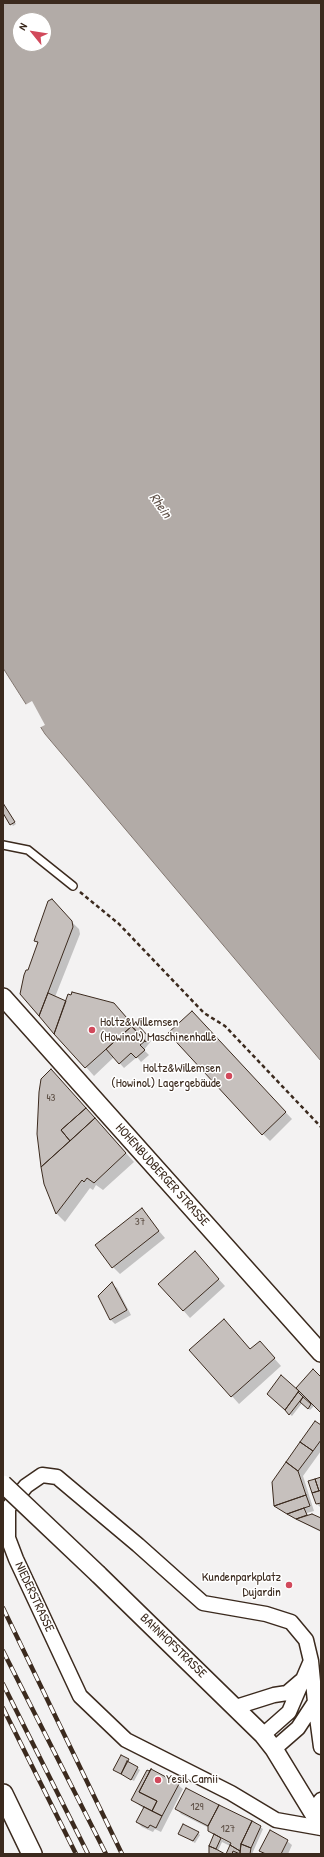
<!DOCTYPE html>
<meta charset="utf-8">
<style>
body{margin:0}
#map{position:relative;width:324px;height:1857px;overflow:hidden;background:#f3f2f2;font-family:"Patrick Hand",sans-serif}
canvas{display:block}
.frame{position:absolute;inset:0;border:4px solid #3b2a1e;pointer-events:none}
.north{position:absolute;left:12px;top:12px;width:40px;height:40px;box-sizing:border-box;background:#fff;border:1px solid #b1aaa5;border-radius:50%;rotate:300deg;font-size:11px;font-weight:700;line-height:16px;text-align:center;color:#3b2a1e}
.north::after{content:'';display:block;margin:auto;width:14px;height:18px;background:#d1495b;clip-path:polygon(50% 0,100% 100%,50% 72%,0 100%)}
</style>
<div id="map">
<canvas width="324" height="1857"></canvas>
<div class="frame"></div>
<div class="north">N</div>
</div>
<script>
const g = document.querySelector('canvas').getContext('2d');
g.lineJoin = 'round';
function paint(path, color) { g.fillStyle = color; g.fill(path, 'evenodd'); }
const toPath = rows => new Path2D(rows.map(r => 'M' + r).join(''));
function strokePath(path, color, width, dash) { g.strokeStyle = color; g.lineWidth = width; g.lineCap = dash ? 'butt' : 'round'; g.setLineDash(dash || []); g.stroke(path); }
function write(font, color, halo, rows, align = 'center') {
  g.font = font + ' "Patrick Hand",sans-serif'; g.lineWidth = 3; g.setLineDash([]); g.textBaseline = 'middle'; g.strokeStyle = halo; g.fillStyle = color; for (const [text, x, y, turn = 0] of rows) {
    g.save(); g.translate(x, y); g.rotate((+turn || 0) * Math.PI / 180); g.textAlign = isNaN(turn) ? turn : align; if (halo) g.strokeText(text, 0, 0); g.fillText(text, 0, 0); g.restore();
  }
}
const water = toPath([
 [3,3,321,3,321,1061,45,734,3,668,3,3],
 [20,20,44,20,44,44,20,44,20,20]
]);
paint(water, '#b2aba7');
strokePath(water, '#827770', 1);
paint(toPath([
 [32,701,45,725,39,728,25,705]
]), '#f3f2f2');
paint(toPath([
 [3,803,16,824,13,826,3,811],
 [50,901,79,929,80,934,55,997,67,1002,122,1012,134,1026,136,1025,151,1041,144,1050,149,1055,141,1062,137,1057,124,1068,114,1057,94,1076,21,994,39,944,35,941],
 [198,1019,292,1119,270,1141,263,1134],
 [104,1128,134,1162,103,1190,96,1185,93,1190,90,1188,65,1222,57,1214,45,1183],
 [141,1210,165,1238,120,1274,113,1267],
 [201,1260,225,1286,190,1318,160,1284],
 [112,1284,117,1288,131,1315,115,1324,110,1319],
 [224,1320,251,1350,266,1349,281,1366,239,1404,191,1350],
 [313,1371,321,1378,321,1412,314,1406,310,1410,302,1403,292,1416,273,1399,296,1389],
 [321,1426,321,1451,303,1476,314,1511,307,1513,308,1516,321,1519,321,1532,293,1518,275,1505],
 [321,1478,321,1508,317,1504,310,1482],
 [128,1760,129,1763,140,1770,134,1781,114,1770],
 [178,1785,183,1789,161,1832,155,1829,153,1832,142,1827,137,1822,144,1809,132,1800],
 [177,1809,252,1822,263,1829,252,1854,227,1854,230,1846,222,1842,218,1851,223,1854,210,1854,214,1835,235,1846,236,1844,213,1832,213,1834,209,1828,181,1814],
 [179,1833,198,1833,200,1835,195,1843],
 [287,1841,292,1845,288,1854,264,1854,261,1850]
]), '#0003');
const building = toPath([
 [3,803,15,822,10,825,3,813,3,803],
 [52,899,72,921,73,927,39,1016,20,994,24,975,26,970,28,970,38,942,34,941,48,901,52,899],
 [72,992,114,1003,133,1025,85,1068,54,1034,68,994,71,995,72,992],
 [48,993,66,1001,54,1034,39,1016,48,993],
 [192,1011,286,1112,262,1135,168,1033,192,1011],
 [136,1023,150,1038,146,1042,132,1027,136,1023],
 [132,1026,145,1041,140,1045,145,1050,136,1058,131,1053,119,1064,106,1049,132,1026],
 [51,1069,86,1108,61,1130,70,1141,41,1167,37,1134,39,1092,41,1079,51,1069],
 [86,1108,95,1118,70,1141,61,1130,86,1108],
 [95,1118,126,1153,94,1183,87,1178,84,1182,82,1180,56,1214,44,1184,41,1167,95,1118],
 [142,1208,159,1231,112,1268,95,1245,142,1208],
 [195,1251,219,1279,183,1311,158,1284,195,1251],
 [112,1282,127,1310,110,1320,98,1296,112,1282],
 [224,1319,250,1349,260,1341,275,1358,231,1397,189,1350,224,1319],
 [313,1369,321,1377,321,1413,296,1388,313,1369],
 [281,1375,299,1391,285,1410,267,1394,281,1375],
 [298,1392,303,1397,289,1415,285,1410,298,1392],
 [303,1397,311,1404,308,1409,300,1402,303,1397],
 [315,1421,321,1425,321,1440,313,1451,300,1442,315,1421],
 [300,1442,313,1451,298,1471,286,1462,300,1442],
 [286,1462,298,1471,306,1495,274,1506,272,1482,286,1462],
 [321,1477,321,1490,319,1491,315,1479,321,1477],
 [315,1479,319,1491,312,1493,308,1481,315,1479],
 [321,1490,321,1503,316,1504,312,1493,321,1490],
 [306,1495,310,1506,304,1508,287,1514,274,1506,306,1495],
 [304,1508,307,1515,296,1519,287,1514,304,1508],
 [312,1514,321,1518,321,1531,296,1519,312,1514],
 [121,1755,129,1759,121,1774,113,1770,121,1755],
 [127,1761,138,1767,131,1780,121,1774,127,1761],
 [151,1769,179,1784,162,1816,152,1811,157,1801,139,1792,151,1769],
 [151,1769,139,1792,157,1801,152,1811,131,1800,147,1770,149,1771,151,1769],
 [186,1788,219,1805,208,1826,175,1809,186,1788],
 [219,1805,252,1821,241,1844,240,1851,230,1845,231,1843,208,1831,208,1826,219,1805],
 [144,1807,162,1816,156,1828,150,1825,148,1828,136,1822,144,1807],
 [252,1821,261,1826,251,1848,241,1844,252,1821],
 [183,1824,199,1832,193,1841,178,1834,183,1824],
 [270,1830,288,1840,281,1854,266,1854,259,1851,270,1830],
 [214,1834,221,1838,216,1849,209,1846,214,1834],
 [241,1844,251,1848,250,1854,240,1854,241,1844],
 [230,1845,240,1851,240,1854,233,1851,232,1854,226,1854,230,1845],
 [209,1846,216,1849,225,1854,209,1854,209,1846]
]);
paint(building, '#c6c0bd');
strokePath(building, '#3b2a1e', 1);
const service = toPath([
 [3,845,28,850,73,886]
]);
const minor = toPath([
 [315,1702,321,1747],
 [236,1707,274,1695,287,1693,301,1681],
 [263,1735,289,1712,310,1663],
 [274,1749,298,1728,315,1702,311,1661,306,1640,291,1622,266,1614,203,1603,138,1545,57,1477,42,1475,26,1486,8,1508,8,1538,16,1559,80,1696,126,1740,231,1793,276,1820,321,1828],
 [313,1811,321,1800]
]);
const tertiary = toPath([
 [3,997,321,1353],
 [98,1574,263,1735,274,1749,321,1826]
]);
const secondary = toPath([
 [3,1794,32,1854]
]);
strokePath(service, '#3b2a1e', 10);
strokePath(minor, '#3b2a1e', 17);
strokePath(tertiary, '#3b2a1e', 20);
strokePath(secondary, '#3b2a1e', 22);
strokePath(toPath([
 [80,892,119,924,204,1013,225,1026,321,1127]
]), '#3b2a1e', 2.5, [4, 3]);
strokePath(service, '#fff', 7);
strokePath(minor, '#fff', 14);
strokePath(tertiary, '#fff', 17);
strokePath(secondary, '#fff', 19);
const rail = toPath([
 [3,1608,122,1854],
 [3,1651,106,1854],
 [3,1684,88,1854],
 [3,1708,76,1854]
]);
strokePath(rail, '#3b2a1e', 4.5);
strokePath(rail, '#fff', 3, [9]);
const tertiaryBridge = toPath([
 [3,1484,98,1574]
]);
strokePath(tertiaryBridge, '#3b2a1e', 20, []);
strokePath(tertiaryBridge, '#fff', 17);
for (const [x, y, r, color] of [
 [92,1030,4,"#d1495b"],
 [229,1076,4,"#d1495b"],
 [289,1585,4,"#d1495b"],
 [158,1780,4,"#d1495b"]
]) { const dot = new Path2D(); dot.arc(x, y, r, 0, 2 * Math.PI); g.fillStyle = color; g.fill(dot); strokePath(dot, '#fff', 1.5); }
write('11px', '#5e5046', null, [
 ["43",51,1098],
 ["37",140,1222],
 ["129",197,1807],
 ["127",228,1829]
]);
write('13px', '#3b2a1e', '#fff', [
 ["Holtz&Willemsen",100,1023],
 ["(Howinol) Maschinenhalle",100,1038],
 ["Holtz&Willemsen",221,1069,"right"],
 ["(Howinol) Lagergebäude",221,1084,"right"],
 ["Kundenparkplatz",281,1578,"right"],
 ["Dujardin",281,1593,"right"],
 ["Yesil Camii",166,1780]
], 'left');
write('13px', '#3b2a1e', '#fff', [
 ["HOHENBUDBERGER STRASSE",162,1175,48],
 ["NIEDERSTRASSE",34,1597,65],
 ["BAHNHOFSTRASSE",173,1646,44]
]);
write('italic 14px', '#65574e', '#fff', [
 ["Rhein",160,506,54]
]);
</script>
